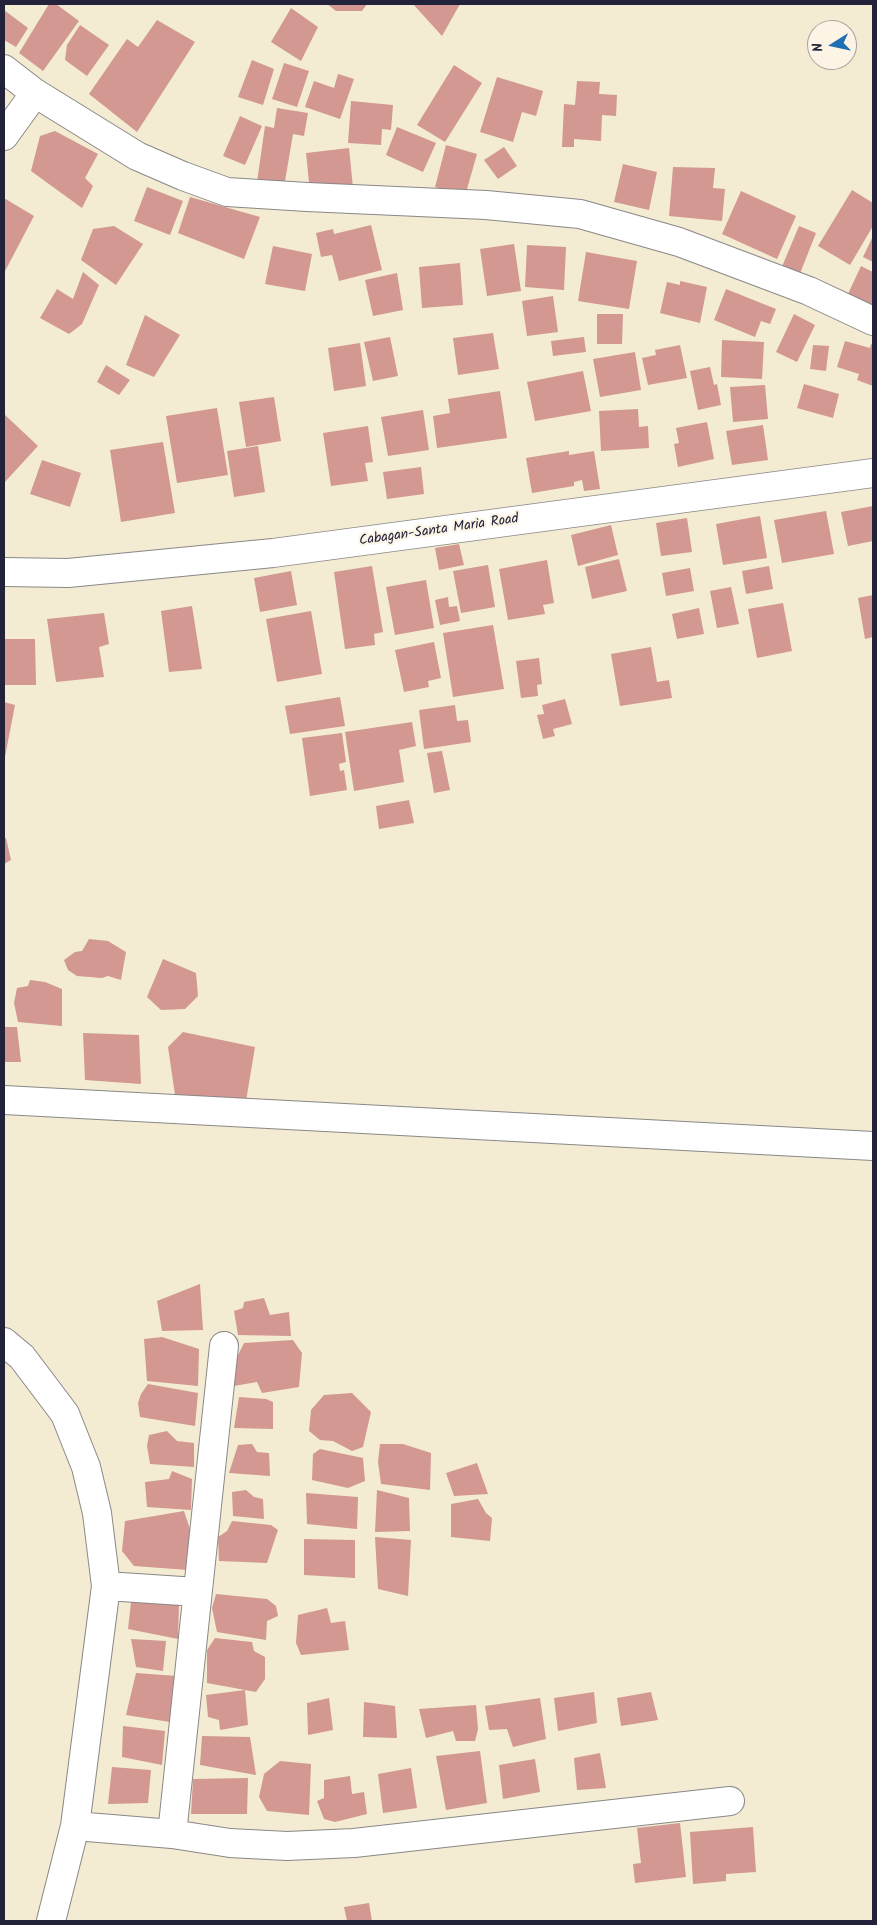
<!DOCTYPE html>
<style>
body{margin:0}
#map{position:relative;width:877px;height:1925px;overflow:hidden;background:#f3ecd3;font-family:Kalam,sans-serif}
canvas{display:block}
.frame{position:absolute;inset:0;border:5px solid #22223b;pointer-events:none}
.north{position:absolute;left:807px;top:20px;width:50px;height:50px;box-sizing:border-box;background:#fcf5e5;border:1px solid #a5a1a1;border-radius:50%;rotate:260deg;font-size:14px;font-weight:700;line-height:20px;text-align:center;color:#22223b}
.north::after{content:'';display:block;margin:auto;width:18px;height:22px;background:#1f6fb2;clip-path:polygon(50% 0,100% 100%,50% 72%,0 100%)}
</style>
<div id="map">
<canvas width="877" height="1925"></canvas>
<div class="frame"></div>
<div class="north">N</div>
</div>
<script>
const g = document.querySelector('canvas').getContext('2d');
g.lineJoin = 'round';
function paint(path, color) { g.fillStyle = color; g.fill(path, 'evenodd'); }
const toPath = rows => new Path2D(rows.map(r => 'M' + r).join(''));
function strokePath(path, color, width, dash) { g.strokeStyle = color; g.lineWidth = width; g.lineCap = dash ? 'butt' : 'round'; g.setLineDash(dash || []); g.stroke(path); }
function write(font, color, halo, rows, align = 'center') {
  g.font = font + ' Kalam,sans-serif'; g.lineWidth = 4.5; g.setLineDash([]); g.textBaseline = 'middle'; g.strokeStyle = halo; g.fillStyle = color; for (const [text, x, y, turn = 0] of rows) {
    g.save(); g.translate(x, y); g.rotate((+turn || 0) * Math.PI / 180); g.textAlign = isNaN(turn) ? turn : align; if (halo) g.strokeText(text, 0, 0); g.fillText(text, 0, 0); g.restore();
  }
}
paint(toPath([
 [49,4,56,4,79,21,43,71,19,53],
 [327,4,367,4,362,11,336,11],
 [413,4,460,4,442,36],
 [291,8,318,27,301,61,271,42],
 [4,10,28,28,16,47,4,40],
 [157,20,195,42,137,132,89,94,127,39,138,47],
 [80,25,109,45,87,76,65,60,67,45],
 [252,60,274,69,263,105,238,97],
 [284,63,309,71,297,107,272,99],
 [454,65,482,83,445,142,417,125],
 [338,74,354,79,340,119,305,107,314,81,334,88],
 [497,77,543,91,536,116,522,112,513,142,480,132],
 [577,81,600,82,599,94,617,95,616,116,602,115,601,141,574,139,574,147,562,147,564,104,575,105],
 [351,101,393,105,391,130,382,129,381,145,348,143],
 [277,108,308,113,304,136,293,134,284,187,257,182,265,126,274,128],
 [240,116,262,126,245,165,223,156],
 [397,127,436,143,423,172,386,155],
 [55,131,98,154,85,178,93,186,82,208,31,171,40,136],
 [446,145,477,154,465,196,435,187],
 [504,147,517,166,498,179,484,160],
 [349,148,353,188,310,192,306,153],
 [623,164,657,172,649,210,614,202],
 [673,167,715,168,713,188,725,189,722,221,669,216],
 [147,187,183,201,170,235,134,221],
 [852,190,873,203,873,226,850,265,818,246],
 [741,191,796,216,777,259,722,234],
 [190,197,260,217,244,259,178,233],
 [4,198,34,216,4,273],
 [371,225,382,270,339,281,332,255,321,257,316,233,333,229,334,234],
 [114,226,143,244,116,285,81,260,93,229],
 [799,226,816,233,799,276,781,269],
 [873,236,873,262,863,257],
 [514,244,521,291,487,296,480,249],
 [527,245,566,247,564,290,525,287],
 [273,246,312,254,305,291,265,284],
 [586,252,637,261,629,309,578,301],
 [460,263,463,305,422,308,419,267],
 [861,266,873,272,873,307,848,294],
 [83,272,99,285,82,324,69,334,40,318,57,289,73,299],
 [397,273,403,310,373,316,365,280],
 [680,281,707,287,700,323,660,313,667,282,680,285],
 [726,289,776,309,770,324,761,321,755,337,714,320],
 [553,296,558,332,527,336,522,301],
 [597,314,623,314,622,344,597,344],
 [794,314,815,325,797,362,776,352],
 [145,315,180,335,154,377,126,365],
 [493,333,499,369,458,375,453,338],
 [390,337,398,376,373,381,364,342],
 [584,337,586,352,553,356,551,341],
 [722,340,764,342,762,379,721,377],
 [845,341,870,348,871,344,873,345,873,386,857,380,859,374,837,367],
 [360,343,366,386,334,391,328,348],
 [680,345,687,378,648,385,642,358,656,355,655,350],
 [813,345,829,346,826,371,810,369],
 [635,352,641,390,600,397,593,359],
 [106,365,130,380,119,395,97,382],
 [710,367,714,385,717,384,721,405,698,410,690,371],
 [583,371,591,411,535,421,527,382],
 [804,384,839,394,833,418,797,408],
 [765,385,768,419,733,422,730,387],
 [500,391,507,438,437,448,433,416,450,413,448,399],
 [274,397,281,441,246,447,239,402],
 [217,408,228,475,177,483,166,416],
 [638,409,639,427,648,426,649,448,601,451,599,411],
 [423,410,429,450,388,456,381,417],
 [4,414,38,446,4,483],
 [707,422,714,459,678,467,674,444,679,443,676,428],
 [763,425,768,460,732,465,726,431],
 [368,426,373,462,365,463,368,481,331,486,323,433],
 [163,442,175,513,121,522,110,450],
 [258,446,265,492,234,497,227,451],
 [569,451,569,455,594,451,600,489,584,491,582,480,574,482,574,486,532,493,526,458],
 [42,460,81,473,70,507,30,494],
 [421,467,424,494,387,499,383,472],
 [873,506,873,541,848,546,841,512],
 [826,511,834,554,782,563,774,520],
 [760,516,767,558,723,565,716,524],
 [687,518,692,552,661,556,656,523],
 [611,525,618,555,578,566,571,535],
 [459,544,464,565,439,570,435,548],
 [619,559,627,591,592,599,585,567],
 [547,560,554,603,543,605,545,614,508,620,499,569],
 [488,565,495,607,461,613,453,571],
 [372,566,383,632,374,634,375,645,345,649,334,572],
 [769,566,773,589,746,594,742,571],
 [690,568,694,591,666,596,662,573],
 [291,571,297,605,260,612,254,578],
 [426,580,434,628,395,635,386,587],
 [731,587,739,624,717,628,710,591],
 [873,595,873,637,865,639,858,598],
 [448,597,449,607,457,606,460,621,440,625,435,600],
 [783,603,792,651,757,658,748,609],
 [192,606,202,669,169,672,161,611],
 [699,608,704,634,677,639,672,614],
 [311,611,322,674,277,682,266,619],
 [104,613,109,644,99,647,104,677,56,682,47,619],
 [493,625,504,689,453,697,443,633],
 [4,639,35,639,36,685,4,685],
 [434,642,441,678,428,681,429,687,404,692,395,650],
 [651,647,657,682,669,680,672,698,620,706,611,654],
 [539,658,542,684,537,685,538,696,521,698,516,661],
 [340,697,345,726,290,734,285,706],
 [565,699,572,724,553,729,555,736,543,739,537,715,544,714,542,705],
 [4,702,15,705,5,757,4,757],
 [455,705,457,721,468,720,471,742,424,749,419,710],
 [412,722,416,746,399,750,404,782,354,791,345,732],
 [342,733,346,762,339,764,340,771,344,770,347,790,310,796,302,738],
 [442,751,450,790,434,793,427,753],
 [409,800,414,823,379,829,376,806],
 [4,838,6,838,11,860,4,864],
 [89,939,108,941,126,952,121,980,108,976,102,978,77,976,68,970,64,960,75,952,82,951],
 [163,959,196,973,198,996,185,1009,161,1010,147,997],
 [30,980,45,982,62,989,62,1026,18,1022,14,1003,17,988,28,986],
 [4,1027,17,1027,21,1062,4,1062],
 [183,1032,255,1047,246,1101,175,1095,168,1047],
 [83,1033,139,1035,141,1084,85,1080],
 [200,1284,203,1330,162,1331,157,1301],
 [264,1298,270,1315,289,1312,291,1336,238,1335,234,1311,243,1308,244,1302],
 [162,1337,199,1349,198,1386,147,1381,144,1339],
 [293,1340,302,1353,299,1387,262,1393,257,1382,234,1386,233,1365,244,1343],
 [148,1384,198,1393,195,1426,140,1417,138,1403,141,1394],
 [352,1393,371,1412,363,1447,352,1451,333,1441,320,1440,309,1431,311,1410,324,1395],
 [239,1397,266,1399,273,1402,273,1429,234,1428],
 [167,1431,177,1441,194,1443,194,1467,150,1464,147,1446,149,1435],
 [252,1444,257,1452,269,1453,270,1476,229,1473,238,1445],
 [380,1444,403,1444,431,1453,430,1490,381,1484,378,1462],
 [320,1449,363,1458,365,1481,348,1488,312,1480,313,1454],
 [477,1463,488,1494,454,1496,446,1473],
 [172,1471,192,1479,191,1510,147,1507,145,1482,169,1479],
 [246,1490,254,1497,263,1499,264,1519,233,1516,232,1492],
 [377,1490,409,1498,410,1531,375,1532],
 [306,1493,358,1497,357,1529,307,1524],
 [478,1499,486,1513,492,1518,490,1541,451,1537,451,1504],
 [184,1511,192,1535,188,1570,134,1566,122,1551,125,1521],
 [232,1521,271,1525,278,1530,267,1563,219,1561,218,1537,227,1531],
 [375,1537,411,1540,408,1596,378,1589],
 [304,1539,355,1540,355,1578,304,1575],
 [139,1594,171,1601,179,1605,178,1639,128,1629,131,1602],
 [216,1594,267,1599,276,1606,278,1616,267,1621,266,1640,217,1632,212,1608],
 [327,1608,331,1623,345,1621,349,1650,301,1655,296,1643,298,1615],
 [215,1638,252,1642,254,1651,265,1657,265,1679,256,1692,207,1683,207,1650],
 [131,1639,166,1641,163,1671,136,1667],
 [136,1673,177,1676,176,1723,126,1715],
 [245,1690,248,1725,220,1730,219,1720,208,1717,206,1695],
 [594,1692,597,1723,558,1731,554,1698],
 [651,1692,658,1720,621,1726,617,1698],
 [329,1698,333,1730,308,1735,307,1703],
 [540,1698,546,1739,513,1747,507,1729,489,1730,485,1706],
 [364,1702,395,1706,397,1738,363,1737],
 [476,1705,478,1729,475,1741,456,1741,453,1731,426,1738,419,1709],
 [123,1726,165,1731,162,1765,122,1757],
 [202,1736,250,1737,256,1775,200,1765],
 [480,1751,487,1803,446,1810,436,1756],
 [600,1753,606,1788,577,1790,574,1758],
 [535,1759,540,1792,503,1799,499,1765],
 [280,1761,311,1764,309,1815,267,1811,259,1797,264,1774],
 [112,1767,151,1770,148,1803,108,1804],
 [411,1768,417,1808,383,1813,378,1774],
 [350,1776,352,1794,364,1792,367,1814,335,1822,324,1819,317,1801,324,1798,324,1780],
 [248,1778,247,1814,191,1814,193,1779],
 [680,1823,686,1877,635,1883,633,1864,641,1863,637,1828],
 [753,1827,756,1872,726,1874,726,1881,693,1884,690,1832],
 [369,1903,372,1921,347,1921,344,1907]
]), '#d29891');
const minor = toPath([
 [4,69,35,93,137,156,183,176,227,192,307,197,486,205,580,214,679,242,809,291,873,321],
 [4,136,35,93],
 [4,1100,873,1146],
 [4,1342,22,1357,65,1414,86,1467,97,1513,106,1586,75,1826,51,1921],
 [106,1586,197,1592],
 [75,1826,172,1834,230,1843,287,1846,354,1843,730,1801],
 [172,1834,224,1346]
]);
const major = toPath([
 [4,572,68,573,273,553,873,473]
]);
strokePath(minor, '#8a8787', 30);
strokePath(major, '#8a8787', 30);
strokePath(minor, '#fff', 28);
strokePath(major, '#fff', 28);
write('14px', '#22223b', '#fcf5e5', [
 ["Cabagan-Santa Maria Road",439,531,-8]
]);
</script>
